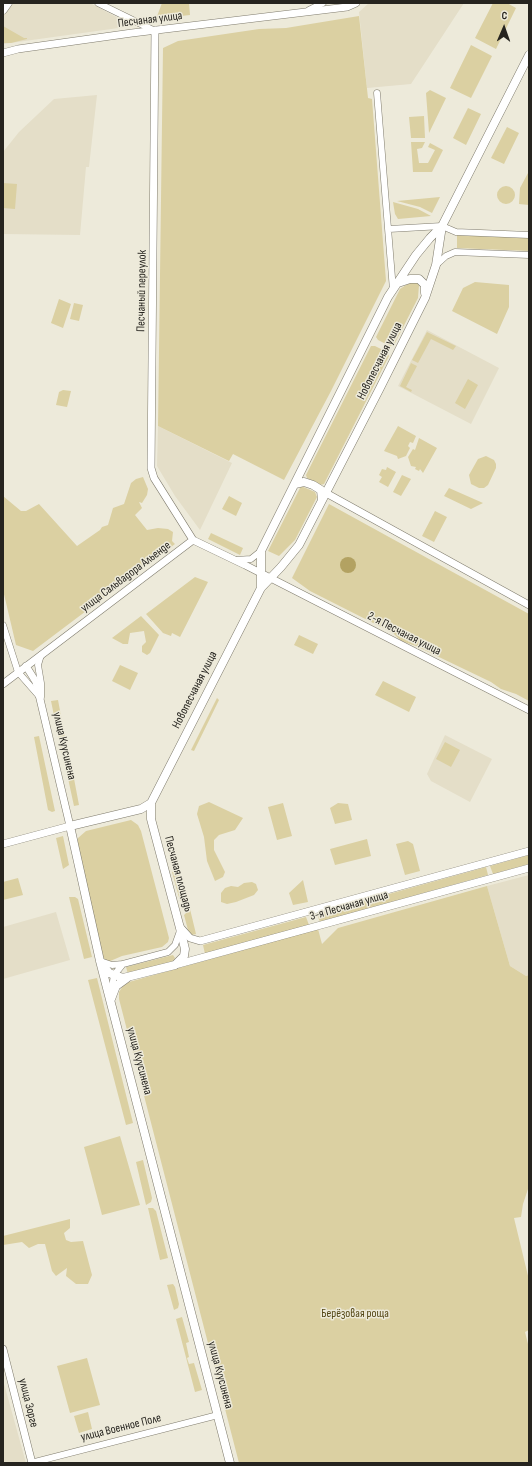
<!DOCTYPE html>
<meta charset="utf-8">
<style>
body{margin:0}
#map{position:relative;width:532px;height:1466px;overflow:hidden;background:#edeada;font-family:"Sofia Sans Condensed",sans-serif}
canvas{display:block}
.frame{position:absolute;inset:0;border:4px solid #26241f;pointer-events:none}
.north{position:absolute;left:484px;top:8px;width:40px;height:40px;-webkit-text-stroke:3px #edeada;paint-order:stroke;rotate:2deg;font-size:11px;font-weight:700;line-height:16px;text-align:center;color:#26241f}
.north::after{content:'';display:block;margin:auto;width:14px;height:18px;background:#26241f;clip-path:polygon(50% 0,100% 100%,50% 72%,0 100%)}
</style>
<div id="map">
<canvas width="532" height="1466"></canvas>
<div class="frame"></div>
<div class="north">С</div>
</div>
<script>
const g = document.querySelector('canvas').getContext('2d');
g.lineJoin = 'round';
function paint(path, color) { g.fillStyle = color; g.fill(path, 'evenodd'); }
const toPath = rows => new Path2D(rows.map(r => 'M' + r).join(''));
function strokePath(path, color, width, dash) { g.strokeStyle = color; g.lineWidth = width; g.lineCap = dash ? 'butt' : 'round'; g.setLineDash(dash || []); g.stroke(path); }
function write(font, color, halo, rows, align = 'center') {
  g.font = font + ' "Sofia Sans Condensed",sans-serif'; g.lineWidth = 3; g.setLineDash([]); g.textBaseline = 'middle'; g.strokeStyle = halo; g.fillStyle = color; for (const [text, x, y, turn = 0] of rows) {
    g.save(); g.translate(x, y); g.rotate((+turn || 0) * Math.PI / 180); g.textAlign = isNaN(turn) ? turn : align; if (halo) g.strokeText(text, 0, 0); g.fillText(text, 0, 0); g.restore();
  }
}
paint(toPath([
 [10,3,90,3,133,26,3,44,3,15],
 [369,3,464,3,411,84,367,88,359,12],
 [97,95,89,167,86,167,80,235,3,234,3,152,19,132,54,99],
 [427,330,499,368,471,424,398,386],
 [158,426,232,463,200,530,175,496,157,466],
 [445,735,492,759,470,802,431,781,427,774],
 [529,875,529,975,526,976,510,966,487,886],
 [56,912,70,960,3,979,3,927],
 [3,1380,26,1463,3,1463]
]), '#e4dec8');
paint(toPath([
 [162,3,189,3,190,15,156,19],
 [493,3,507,3,516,8,496,49,475,38],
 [359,16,368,98,372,99,386,281,331,391,284,480,233,454,229,461,158,426,163,48,178,41,259,29,286,28],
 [3,26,24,38,27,38,27,39,11,43,3,43],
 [471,45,492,56,471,98,450,88],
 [430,90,446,98,429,133,426,93],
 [468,108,481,114,466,145,453,138],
 [424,116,425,138,411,138,409,117],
 [507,127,519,133,504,164,491,158],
 [411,142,425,142,422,148,417,149,419,163,428,163,435,150,428,147,430,143,443,150,432,172,413,172],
 [528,173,529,205,519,204,520,188],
 [3,183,17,184,15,209,3,208],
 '497 195a9 9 0 1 1 18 0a9 9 0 1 1-18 0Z',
 [440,197,432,213,420,207,397,201],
 [393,202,418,209,431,216,398,219,395,214],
 [457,235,529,238,529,251,457,248],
 [475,282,509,285,509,307,497,334,452,311,463,288],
 [409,283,417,283,419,285,418,298,394,345,390,346,378,340,376,337,400,289],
 [59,299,71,304,63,328,51,323],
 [74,303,83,305,79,321,70,319],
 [427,332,456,346,453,350,431,339,418,363,412,360],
 [371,346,375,346,387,352,389,356,324,484,320,485,307,478,306,475],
 [411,363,417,366,406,387,412,390,411,392,400,386],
 [468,379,478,385,465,409,455,403],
 [63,390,71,391,67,407,56,405,59,392],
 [398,426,416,436,413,443,410,442,408,446,410,448,406,456,398,459,397,456,384,451],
 [419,438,437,448,423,473,420,469,419,471,415,469,416,467,411,466,408,457,413,449,415,450],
 [486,456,494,460,496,464,496,468,488,485,484,488,479,488,471,484,469,475,478,459],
 [387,467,396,472,388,487,379,482,382,477,379,475,382,469,386,470],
 [402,475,411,479,401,496,393,492],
 [143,477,148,489,147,495,142,503,139,502,142,508,135,515,147,530,158,528,168,529,173,532,172,541,175,544,33,651,16,645,3,590,3,496,21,511,26,511,39,504,77,546,100,530,102,527,108,525,113,508,124,504,131,483,136,479],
 [301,486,315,492,317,497,295,540,279,556,268,551],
 [449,488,483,503,471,509,444,496],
 [229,496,242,503,236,516,222,509],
 [329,504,529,614,529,701,516,694,501,689,491,682,416,646,401,641,393,633,310,591,292,578],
 [435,511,447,517,434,542,422,536],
 [211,533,243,548,240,555,208,539],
 [195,577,208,582,180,637,172,633,171,636,163,633,146,614],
 [141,616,159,635,150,653,147,655,142,652,142,646,146,642,144,631,130,633,128,644,123,644,112,638],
 [299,635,318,644,313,654,294,645],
 [120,665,138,673,130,690,112,681],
 [383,681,416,697,409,712,375,695],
 [217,698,219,700,194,751,191,750],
 [58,700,70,763,64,764,51,701],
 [39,736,55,811,52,812,48,810,34,737],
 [445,742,460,750,451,767,436,759],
 [72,768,79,805,74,806,66,769],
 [209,802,243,818,235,830,219,835,214,840,214,850,225,872,223,877,215,881,207,861,204,837,197,814,199,806],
 [283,803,292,836,277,840,268,807],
 [338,803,348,804,352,820,335,824,330,808],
 [131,820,138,825,141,831,169,938,168,942,162,947,122,956,108,962,101,956,77,844,78,838,86,831],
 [63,836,69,865,63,869,56,838],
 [367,839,371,856,335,865,330,849],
 [408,841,413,844,420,871,405,875,396,844],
 [171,843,187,899,180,901,172,872,175,871,167,845],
 [529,855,529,864,493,874,490,866],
 [486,867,488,875,320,922,317,914],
 [18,878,23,895,3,900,3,882],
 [303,880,308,902,293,905,289,893],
 [252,882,256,884,258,890,254,895,236,902,227,904,221,902,221,893,225,888,231,886,238,887,244,883],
 [487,886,510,966,526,976,529,975,529,1186,523,1204,521,1217,514,1218,529,1280,529,1330,525,1332,529,1348,529,1463,239,1463,119,999,119,992,123,986,129,982,318,929,322,944,338,928],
 [69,897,75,897,78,899,92,957,84,959],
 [190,909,196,934,192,935,188,930,184,915],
 [306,917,309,925,205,954,203,945],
 [173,955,175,958,172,962,128,974,126,967],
 [97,978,133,1123,126,1125,88,980],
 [120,1136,140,1205,102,1215,84,1147],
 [143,1160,152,1198,151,1202,146,1205,136,1162],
 [148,1208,153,1208,156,1211,168,1258,160,1260],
 [70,1219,70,1228,64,1233,66,1240,71,1242,83,1241,92,1275,88,1284,76,1284,66,1276,67,1268,56,1276,52,1271,45,1244,38,1244,29,1248,22,1242,3,1245,3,1236],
 [173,1284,175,1287,179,1304,178,1308,174,1310,167,1285],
 [182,1317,189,1342,186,1343,189,1357,187,1358,189,1364,194,1363,202,1390,195,1392,176,1319],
 [87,1358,100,1405,70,1413,57,1366],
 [88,1412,92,1429,79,1433,74,1416]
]), '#dbd0a2');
paint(toPath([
 '340 565a8 8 0 1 1 16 0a8 8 0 1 1-16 0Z'
]), '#b3a262');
const minor = toPath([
 [98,3,153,30],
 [309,10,323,3],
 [377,93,393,290],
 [389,229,442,226,456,232,529,235],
 [436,265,446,256,455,252,529,255],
 [236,560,251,559,261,551],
 [3,625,18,672,39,696],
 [41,655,38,665,41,683,41,697],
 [100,961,112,965,123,964,168,952,175,945,180,931],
 [111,994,114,975,123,964],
 [31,1463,218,1415]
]);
const tertiary = toPath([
 [155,30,151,468,154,478,193,540],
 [3,53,18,49,132,33,347,7,356,3],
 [326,493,529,605],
 [193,540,245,565,529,710],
 [3,684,193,540],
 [3,844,70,826,36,682,26,666],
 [181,928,190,938,200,941,529,851],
 [175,965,529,868],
 [3,1349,32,1463]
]);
const secondary = toPath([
 [3,10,8,3],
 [398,283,410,279,419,279,425,285,425,293],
 [295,484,304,482,313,485,321,490,322,500],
 [261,588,261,551,388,297,416,255,430,238,442,226,529,55],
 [151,803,141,809,70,826,100,961,230,1463],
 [100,961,109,973,123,978,175,965,184,956,185,949,180,928,151,819,151,803,261,588,281,567,299,545,380,388,425,298,436,265,442,226],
 [111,999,116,986,127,978]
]);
strokePath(minor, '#7f7b6d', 7);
strokePath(tertiary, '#7f7b6d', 8);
strokePath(secondary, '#7f7b6d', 9);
strokePath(minor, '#fff', 6);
strokePath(tertiary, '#fff', 7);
strokePath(secondary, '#fff', 8);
write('12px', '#26241f', '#edeada', [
 ["Песчаная улица",150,20,-7],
 ["Песчаный переулок",142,291,-89],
 ["Новопесчаная улица",380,361,-63],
 ["улица Сальвадора Альенде",126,577,-37],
 ["2-я Песчаная улица",404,634,27],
 ["Новопесчаная улица",195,690,-63],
 ["улица Куусинена",64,746,77],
 ["Песчаная площадь",178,874,75],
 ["3-я Песчаная улица",349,906,-16],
 ["улица Куусинена",139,1061,75],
 ["улица Куусинена",220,1375,75],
 ["улица Зорге",28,1403,76],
 ["улица Военное Поле",121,1428,-14]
]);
write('12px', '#544715', '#edeada', [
 ["Берёзовая роща",355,1314]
]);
</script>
